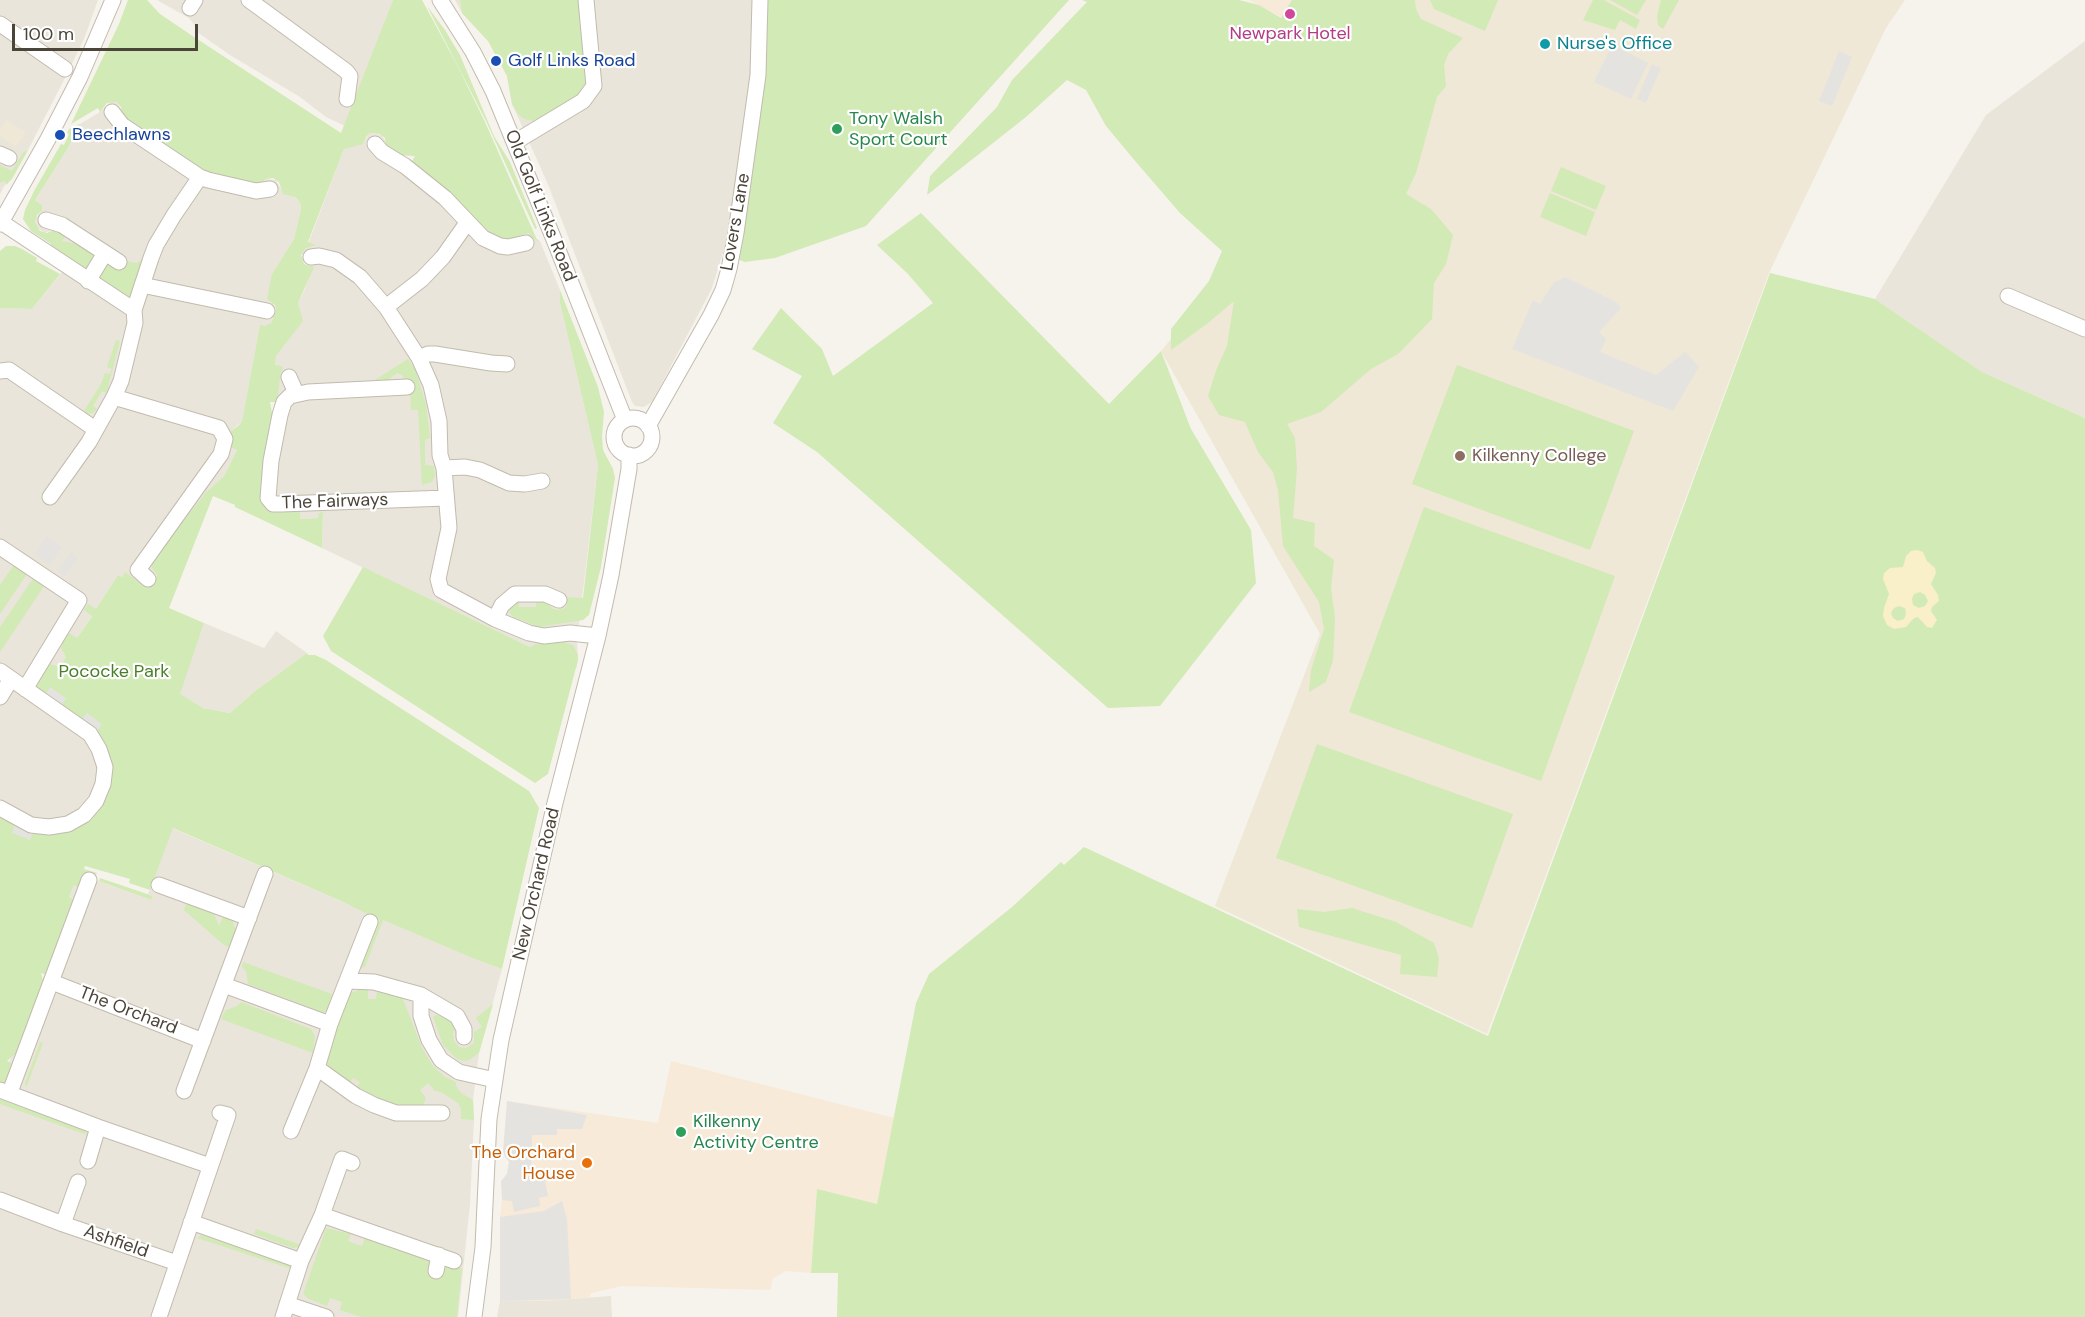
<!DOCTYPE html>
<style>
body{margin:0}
#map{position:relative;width:2085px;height:1317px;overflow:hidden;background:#f6f3ec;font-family:"DM Sans",sans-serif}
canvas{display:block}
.scale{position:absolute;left:12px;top:24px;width:186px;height:27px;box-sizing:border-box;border:3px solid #4b4439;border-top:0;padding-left:8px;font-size:18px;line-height:21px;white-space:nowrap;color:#4b4439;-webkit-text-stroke:4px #fff;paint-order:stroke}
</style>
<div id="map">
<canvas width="2085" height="1317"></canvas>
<div class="scale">100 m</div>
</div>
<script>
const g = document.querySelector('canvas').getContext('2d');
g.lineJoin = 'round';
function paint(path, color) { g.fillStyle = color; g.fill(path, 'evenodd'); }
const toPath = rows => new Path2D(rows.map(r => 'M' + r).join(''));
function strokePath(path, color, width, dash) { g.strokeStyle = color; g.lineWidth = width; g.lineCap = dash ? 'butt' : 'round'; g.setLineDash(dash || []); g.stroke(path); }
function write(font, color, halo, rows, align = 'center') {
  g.font = font + ' "DM Sans",sans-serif'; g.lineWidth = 4.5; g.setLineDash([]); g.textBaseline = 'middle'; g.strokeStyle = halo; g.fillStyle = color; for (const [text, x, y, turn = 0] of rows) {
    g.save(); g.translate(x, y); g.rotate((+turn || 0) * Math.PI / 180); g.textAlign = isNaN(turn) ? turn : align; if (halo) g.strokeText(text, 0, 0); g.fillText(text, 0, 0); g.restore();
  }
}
paint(toPath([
 [0,0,98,0,84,39,66,76,28,150,23,152,0,194],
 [157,0,393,0,345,126,326,117,300,97,230,55,197,32,196,27,189,18],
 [455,0,754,0,753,65,729,233,712,288,652,402,644,407,635,406,632,402,547,182,512,104,507,76,488,41,462,13],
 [2085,41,2085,418,1982,372,1875,299,1986,115],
 [110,102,116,102,122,110,258,186,266,179,276,180,281,189,295,197,300,202,301,209,294,239,272,274,273,302,276,311,271,323,268,326,260,326,242,421,231,431,231,443,237,450,224,476,206,492,152,568,157,574,147,589,125,573,122,577,118,575,96,609,85,610,92,615,77,638,63,652,67,656,60,667,51,664,109,765,78,835,0,815,0,308,32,309,71,261,54,230,44,233,36,226,35,219,42,211,42,205,35,200,68,148,80,124,100,112],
 [370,133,382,135,387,145,514,241,517,237,528,233,540,241,560,290,560,303,598,465,577,641,578,660,576,669,322,548,323,512,319,518,300,519,271,510,262,504,261,497,281,371,283,369,275,365,276,356,302,321,298,303,305,289,311,267,302,261,302,253,307,247,344,149,364,141],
 [204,623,264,648,276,631,307,653,255,691,230,713,203,708,179,694],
 [172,828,393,924,477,960,502,969,479,1053,473,1100,474,1120,470,1205,458,1317,0,1317,0,1084,75,900,69,897,74,885,85,876,151,900,153,896,148,894],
 [611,1296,612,1317,497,1317,500,1301,541,1301]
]), '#eae5da');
paint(toPath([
 [1249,0,1314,0,1299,27],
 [671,1061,894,1118,877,1204,817,1190,811,1273,786,1271,772,1279,771,1290,622,1286,591,1293,589,1298,541,1301,500,1301,500,1217,502,1200,501,1181,507,1174,509,1162,503,1153,507,1101,658,1123]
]), '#f7ead8');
paint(toPath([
 [1314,0,1905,0,1886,28,1769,273,1487,1034,1215,906,1320,634,1161,351,1228,271],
 [7,120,26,133,16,147,0,136,0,130]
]), '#efe8d6');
paint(toPath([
 [128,0,147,0,160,14,191,35,341,133,393,0,422,0,457,65,485,122,538,242,528,233,517,237,514,241,502,241,485,232,411,163,415,156,396,155,386,147,385,138,380,134,370,133,366,137,363,144,344,149,308,242,316,245,306,248,301,255,304,264,314,267,298,303,303,321,276,356,275,365,281,366,283,369,281,372,277,402,270,402,274,424,261,497,262,504,271,510,300,510,300,519,318,518,319,513,323,512,322,548,235,507,235,505,213,496,169,608,204,623,180,694,203,708,230,713,255,691,307,653,308,655,315,655,326,660,529,791,539,808,502,969,477,960,383,920,365,967,361,968,380,920,343,902,173,828,150,890,129,883,130,879,85,866,84,869,97,873,94,879,80,888,74,885,69,897,75,900,49,976,41,973,45,987,22,1048,7,1061,15,1065,8,1085,0,1084,0,815,15,824,29,840,33,831,87,816,109,765,96,732,101,724,81,720,61,706,66,698,45,696,37,689,36,683,47,666,51,664,60,667,66,657,61,648,63,640,69,633,77,638,92,616,84,610,88,604,96,609,118,575,122,577,125,572,147,588,157,575,152,568,152,561,206,492,224,476,237,450,231,447,231,431,239,425,242,421,260,325,265,326,271,323,276,311,275,305,267,299,272,274,294,239,301,209,300,202,295,197,283,194,279,182,273,178,266,179,258,186,208,176,123,118,121,107,116,102,107,103,100,112,98,108,71,124,119,24],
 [460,0,580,0,589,82,580,95,546,116,533,121,524,119,518,114,512,104,507,76,488,41,462,13],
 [766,0,1069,0,866,226,775,258,745,262,739,260,741,232],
 [1082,0,1239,0,1259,5,1281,18,1292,0,1415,0,1416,9,1421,19,1463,38,1448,54,1444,65,1446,86,1437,97,1416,173,1406,194,1431,209,1453,235,1446,264,1434,283,1432,319,1398,354,1371,369,1321,412,1287,424,1295,438,1297,468,1293,518,1315,523,1314,546,1334,560,1331,588,1335,618,1333,660,1326,682,1309,692,1311,670,1324,629,1319,602,1283,546,1278,490,1273,472,1258,452,1245,422,1219,415,1208,396,1217,368,1227,346,1234,301,1208,323,1171,350,1171,329,1209,281,1222,251,1180,213,1136,162,1106,126,1086,90,1067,80,1026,117,927,195,930,176,997,107,1012,80,1087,2],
 [1430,0,1498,0,1485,31,1434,9],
 [1593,0,1604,0,1640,20,1636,29,1620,20,1615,30,1583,20],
 [1610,0,1646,0,1637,15],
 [1661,0,1679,0,1663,29,1658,25,1657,16],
 [427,6,445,30,460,55,494,136,510,162,537,228,535,229,486,121],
 [80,124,68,148,35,200,42,205,42,211,37,215,35,222,40,231,47,233,54,230,67,234,62,241,83,245,92,253,95,257,88,268,83,269,49,248,51,244,31,231,23,219,25,210,34,191,61,144,64,145,69,134,67,133,69,129],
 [28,150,12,179,6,185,5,181,0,183,0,165,12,171,23,152],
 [1561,167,1606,186,1596,210,1551,191],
 [1550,193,1595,212,1586,236,1540,217],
 [921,213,1109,404,1161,351,1191,429,1251,530,1256,583,1160,706,1108,708,817,452,773,423,802,376,752,349,781,308,822,349,833,376,933,303,908,274,877,245],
 [6,246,15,246,22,249,37,258,36,261,60,274,32,309,0,308,0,251],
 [145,258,133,294,128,298,99,278,100,272,105,265,112,265,120,270,126,261,136,263],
 [1770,273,1875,299,1982,372,2085,418,2085,1317,837,1317,838,1273,811,1273,817,1189,877,1204,916,1003,929,974,1012,907,1061,862,1064,865,1084,847,1488,1036],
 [560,290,598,387,604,412,602,436,603,450,613,469,615,478,601,567,589,615,583,620,539,627,513,617,509,612,510,609,519,602,519,607,536,607,536,599,545,601,553,609,560,610,566,607,568,597,583,598,598,465,560,303],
 [116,340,120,341,107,391,106,393,102,391,93,406,97,409,93,413,87,414,84,411,101,384,105,373,110,374,112,369,107,367],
 [408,359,415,369,426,404,430,438,425,440,425,465,434,466,435,476,432,482,422,485,418,410,411,410,410,392,406,382,402,375,397,373,387,381,375,383,375,380],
 [1457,365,1634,431,1590,550,1412,484],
 [1424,507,1615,576,1541,781,1349,712],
 [14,565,27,574,0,614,0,585],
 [363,567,530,647,536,644,563,642,573,645,578,655,578,660,548,774,535,783,331,651,323,636],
 [33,579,44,586,0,652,0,627],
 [1317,744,1513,814,1472,928,1276,858],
 [100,878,153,896,151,900,99,881],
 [187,901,213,911,219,926,224,915,234,919,233,923,236,929,229,947,224,945,184,910],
 [1352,908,1396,922,1434,943,1439,958,1437,977,1400,974,1401,955,1299,927,1297,909,1324,912],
 [243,962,332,994,327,1011,322,1012,248,984,246,971,242,967],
 [361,989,368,989,368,999,376,999,377,990,401,994,422,1048,433,1066,445,1077,456,1082,456,1086,461,1093,473,1100,474,1120,461,1119,461,1109,458,1103,441,1092,435,1091,428,1083,420,1090,426,1098,423,1105,417,1110,410,1109,374,1099,356,1089,360,1082,353,1078,348,1085,329,1068,326,1062,336,1028,349,994],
 [241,1002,311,1029,315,1036,313,1053,221,1019,226,1010,237,1006],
 [493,1004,479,1053,469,1060,463,1061,457,1059,443,1045,433,1017,436,1015,443,1016,444,1013,456,1025,453,1034,454,1041,459,1047,466,1048,474,1043,474,1032,482,1027,476,1018],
 [40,1042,43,1043,26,1088,25,1083],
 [0,1099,84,1130,87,1135,0,1104],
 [326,1228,351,1234,348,1241,362,1246,365,1238,428,1258,442,1270,448,1266,462,1268,457,1317,361,1317,340,1310,342,1302,330,1298,327,1306,309,1299,303,1294],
 [256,1229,301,1245,298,1247,293,1248,254,1234],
 [201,1235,288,1264,292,1269,197,1238]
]), '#d2eab5');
paint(toPath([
 [1917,550,1923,552,1927,561,1935,568,1936,573,1931,584,1938,595,1939,601,1932,607,1931,611,1937,620,1932,628,1927,627,1918,617,1914,618,1906,627,1894,629,1887,625,1883,616,1884,608,1889,594,1883,579,1884,573,1890,568,1903,567,1906,556,1911,551],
 [1920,592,1925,595,1928,601,1925,606,1919,608,1913,605,1912,599,1914,594],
 [1899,606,1905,608,1906,614,1904,619,1898,621,1893,618,1891,613,1894,608]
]), '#f9efc9');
paint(toPath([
 [1612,45,1648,63,1631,99,1594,82],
 [1839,51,1852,57,1832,106,1819,101],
 [1652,64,1661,68,1646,103,1637,99],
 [1565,277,1616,302,1621,308,1599,332,1606,339,1600,352,1656,375,1685,352,1699,367,1673,411,1512,349,1533,300,1540,304,1554,282],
 [47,537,62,547,50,565,35,554],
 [71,553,78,558,65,576,58,571],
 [50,687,66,698,61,706,45,696],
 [87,713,102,724,96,732,81,720],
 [15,824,33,831,30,840,12,833],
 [507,1101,587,1115,582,1129,557,1129,557,1135,532,1135,531,1176,544,1176,548,1196,539,1198,540,1206,514,1212,512,1201,502,1200,501,1181,507,1174,509,1162,503,1153],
 [562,1201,567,1219,571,1299,500,1301,500,1217,544,1211]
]), '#e5e3e0');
const minor = toPath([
 [249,0,346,71,350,76,347,99],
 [440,0,473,52,493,91,555,242,625,420],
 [190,8,195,0],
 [0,24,65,69],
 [112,112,122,125,200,177,208,180,256,191,270,189],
 [515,142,583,101,594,86,586,0],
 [375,144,382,152,405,166,445,198,483,238,500,246,508,247,526,243],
 [0,154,9,158],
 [46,220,62,225,119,262],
 [1,222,134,310],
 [0,224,48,139,80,77,113,0],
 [311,257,319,256,336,260,360,277,386,307,419,358,431,385,439,421,440,455,444,468,449,528,438,579,441,590,495,619,529,633,544,636,570,633,598,636],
 [88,281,105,253],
 [142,285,267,311],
 [2008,296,2085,329],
 [386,307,422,279,443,257,467,223],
 [419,358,428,354,435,354,491,363,507,364],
 [0,371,9,370,95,429],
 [289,377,296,393],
 [407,387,308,392,290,396,284,402,280,415,271,461,268,498,273,504,281,504,446,498],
 [114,397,219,428,225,439,221,454,138,570,148,579],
 '614 437a19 19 0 1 1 38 0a19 19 0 1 1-38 0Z',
 [648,426,711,315,723,290,729,269,736,233,758,75,760,0],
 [444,468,465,467,480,470,509,483,525,484,542,481],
 [50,497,89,442,114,397,121,381,135,323,134,310,151,258,156,245,174,215,200,177],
 [0,547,79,600,25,689],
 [495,619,502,605,515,594,545,594,559,600],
 [0,671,90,734,99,749,105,767,103,784,96,801,84,815,68,824,49,827,31,825,0,808],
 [0,697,11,679],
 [159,885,249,918],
 [348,981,374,982,421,995,457,1016,464,1029,464,1037],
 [52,982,203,1041],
 [224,985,330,1024],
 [421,995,421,1016,429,1040,441,1060,459,1072,495,1080],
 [317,1068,356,1096,374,1105,396,1113,442,1113],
 [0,1090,98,1127,210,1166],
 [184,1091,265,874],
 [10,1092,89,880],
 [291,1131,317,1068,330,1024,370,922],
 [88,1161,98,1127],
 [0,1200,63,1224,177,1263],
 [322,1215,454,1261],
 [191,1222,301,1261],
 [63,1224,78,1182],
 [436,1271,439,1255],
 [287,1304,326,1317],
 [159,1317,228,1115,220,1113],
 [283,1317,301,1261,322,1215,342,1159,352,1163],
 [474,1317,483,1247,489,1119,501,1040,555,803,598,636,611,575,629,469,629,455]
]);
strokePath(minor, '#c2bbae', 17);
strokePath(minor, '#fff', 15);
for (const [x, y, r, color] of [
 [1290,14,6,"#d1479c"],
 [1545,44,6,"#0f9aa8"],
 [496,61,6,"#1a4fb4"],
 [837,129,6,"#2e9e5b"],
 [60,135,6,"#1a4fb4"],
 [1460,456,6,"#8d6e63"],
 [681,1132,6,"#2e9e5b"],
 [587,1163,6,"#e8710a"]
]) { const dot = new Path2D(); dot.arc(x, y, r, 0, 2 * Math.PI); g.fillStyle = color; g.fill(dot); strokePath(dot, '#fff', 2); }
write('18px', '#b23c85', '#fff', [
 ["Newpark Hotel",1290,34]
]);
write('18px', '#0d838f', '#fff', [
 ["Nurse's Office",1557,44]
], 'left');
write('18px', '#164399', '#fff', [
 ["Golf Links Road",508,61],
 ["Beechlawns",72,135]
], 'left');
write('18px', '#27864d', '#fff', [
 ["Tony Walsh",849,119],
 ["Sport Court",849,140],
 ["Kilkenny",693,1122],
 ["Activity Centre",693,1143]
], 'left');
write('18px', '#4b4439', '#fff', [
 ["Old Golf Links Road",540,206,68],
 ["Lovers Lane",736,222,-80],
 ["The Fairways",335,502,-2],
 ["New Orchard Road",537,884,-77],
 ["The Orchard",128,1011,21],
 ["Ashfield",116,1242,19]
]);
write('18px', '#785e54', '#fff', [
 ["Kilkenny College",1472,456]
], 'left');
write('18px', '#4a7f2a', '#fff', [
 ["Pococke Park",114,672]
]);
write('18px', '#c56008', '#fff', [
 ["The Orchard",575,1153],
 ["House",575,1174]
], 'right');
</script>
